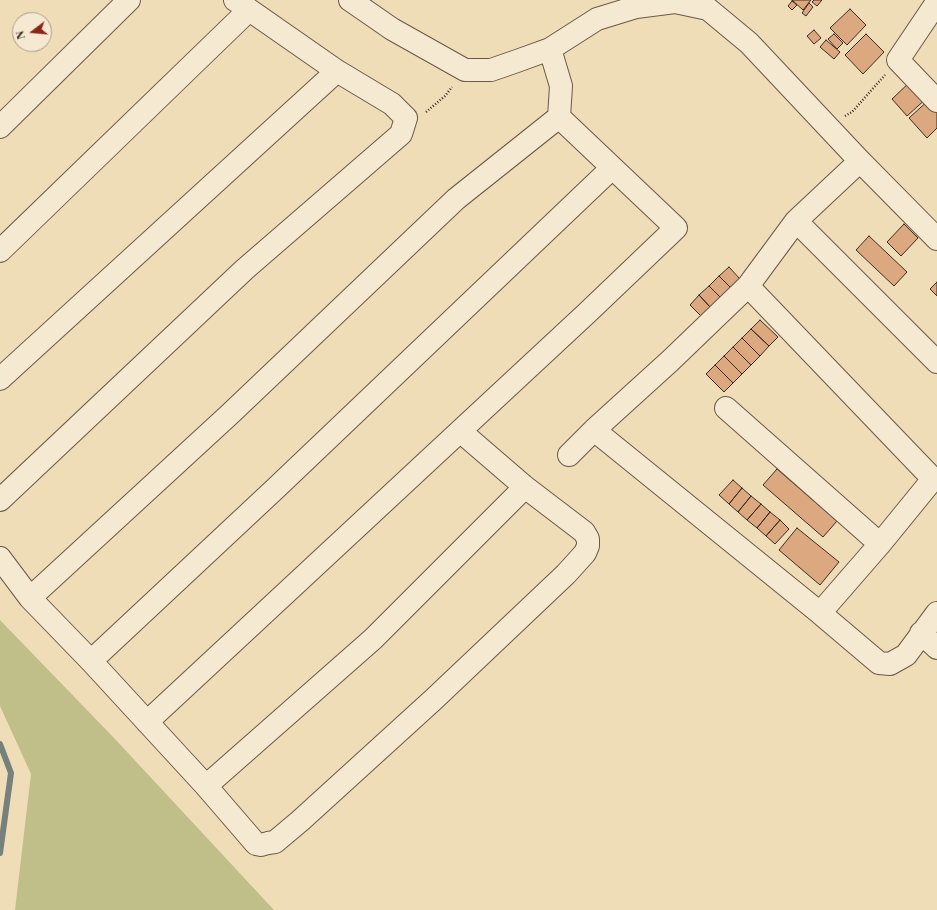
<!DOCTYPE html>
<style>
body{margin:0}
#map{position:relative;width:937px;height:910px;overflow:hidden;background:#efddb8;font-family:"Libre Bodoni",serif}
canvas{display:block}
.north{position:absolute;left:12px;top:12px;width:40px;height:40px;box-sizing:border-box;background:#f5e9d1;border:1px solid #ac9d8b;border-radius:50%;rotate:254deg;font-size:11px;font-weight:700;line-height:16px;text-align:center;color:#3f2b23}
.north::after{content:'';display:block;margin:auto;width:14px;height:18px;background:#8f2418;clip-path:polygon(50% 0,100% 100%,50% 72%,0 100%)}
</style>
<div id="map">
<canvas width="937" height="910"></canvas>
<div class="north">N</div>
</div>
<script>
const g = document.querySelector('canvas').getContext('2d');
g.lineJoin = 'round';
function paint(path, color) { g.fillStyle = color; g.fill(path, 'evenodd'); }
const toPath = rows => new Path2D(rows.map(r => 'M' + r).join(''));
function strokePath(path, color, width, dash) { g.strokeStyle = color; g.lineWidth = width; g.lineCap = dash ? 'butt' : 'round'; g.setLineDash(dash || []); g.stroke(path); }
paint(toPath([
 [0,620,115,739,274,910,15,910,31,774,0,706]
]), '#c0bf8a');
strokePath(toPath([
 [0,744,11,773,0,853]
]), '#76817b', 6);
const building = toPath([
 [792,0,811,0,803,10,792,0],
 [814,0,822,0,817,6,812,2,814,0],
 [792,1,797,5,792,10,788,6,792,1],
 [809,3,813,7,806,16,802,13,809,3],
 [850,9,866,25,847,45,830,28,850,9],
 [814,30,821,38,814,44,807,36,814,30],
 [834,34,843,43,837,49,828,39,834,34],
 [866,34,884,52,863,74,845,55,866,34],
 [826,40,840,52,834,59,820,47,826,40],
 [912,80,928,97,907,116,892,99,912,80],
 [931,98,937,105,937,128,927,138,909,118,931,98],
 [904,224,918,238,901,256,887,242,904,224],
 [869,236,907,272,894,286,856,250,869,236],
 [729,267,740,279,731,288,719,276,729,267],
 [719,276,731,288,721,298,709,286,719,276],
 [937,282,937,296,930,289,937,282],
 [709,286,721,298,711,308,699,295,709,286],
 [699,295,711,308,702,317,690,305,699,295],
 [760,320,778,337,769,346,751,329,760,320],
 [751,329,769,346,760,356,742,338,751,329],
 [742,338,760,356,751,365,733,347,742,338],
 [733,347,751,365,742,374,724,356,733,347],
 [724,356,742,374,733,383,715,365,724,356],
 [715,365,733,383,724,392,706,374,715,365],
 [777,469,837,521,823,537,763,485,777,469],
 [733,480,742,488,729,504,719,495,733,480],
 [742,488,751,496,738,512,729,504,742,488],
 [751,496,761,504,747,520,738,512,751,496],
 [761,504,770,512,757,528,747,520,761,504],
 [770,512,780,520,766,536,757,528,770,512],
 [780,520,789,529,775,544,766,536,780,520],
 [797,528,839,562,820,585,779,550,797,528]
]);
paint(building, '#dba880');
strokePath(building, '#3f2b23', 1);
const minor = toPath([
 [350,0,392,29,465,70,491,70,517,61,550,49,597,19,636,7,675,2,708,9,749,43,860,161,937,239],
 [937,2,898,60,937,101],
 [0,127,129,0],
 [796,221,937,362],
 [0,251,249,10],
 [748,286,933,479,880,544,820,613],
 [0,379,337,71],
 [726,408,880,544],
 [594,430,820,613,879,663,890,664,906,655,937,613],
 [569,455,594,430,670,361,748,286,796,221,860,161],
 [0,500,245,269,401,134,406,118,392,104,337,71,235,0],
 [0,558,30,598,91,661,206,786,256,844,261,845,268,843,275,842,300,821,433,700,566,574,585,553,588,546,588,539,584,532,525,487,460,431],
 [30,598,230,414,456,199,559,117,561,86,550,49],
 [921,633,937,648],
 [91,661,276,488,612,168],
 [147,722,587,313,676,228,559,117],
 [206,786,373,639,525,487]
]);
strokePath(minor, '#6b5848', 24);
strokePath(toPath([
 [426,112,445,96,452,87],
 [845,116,852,112,885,75]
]), '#3f2b23', 2.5, [1, 2]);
strokePath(minor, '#f5e9d1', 22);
</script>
